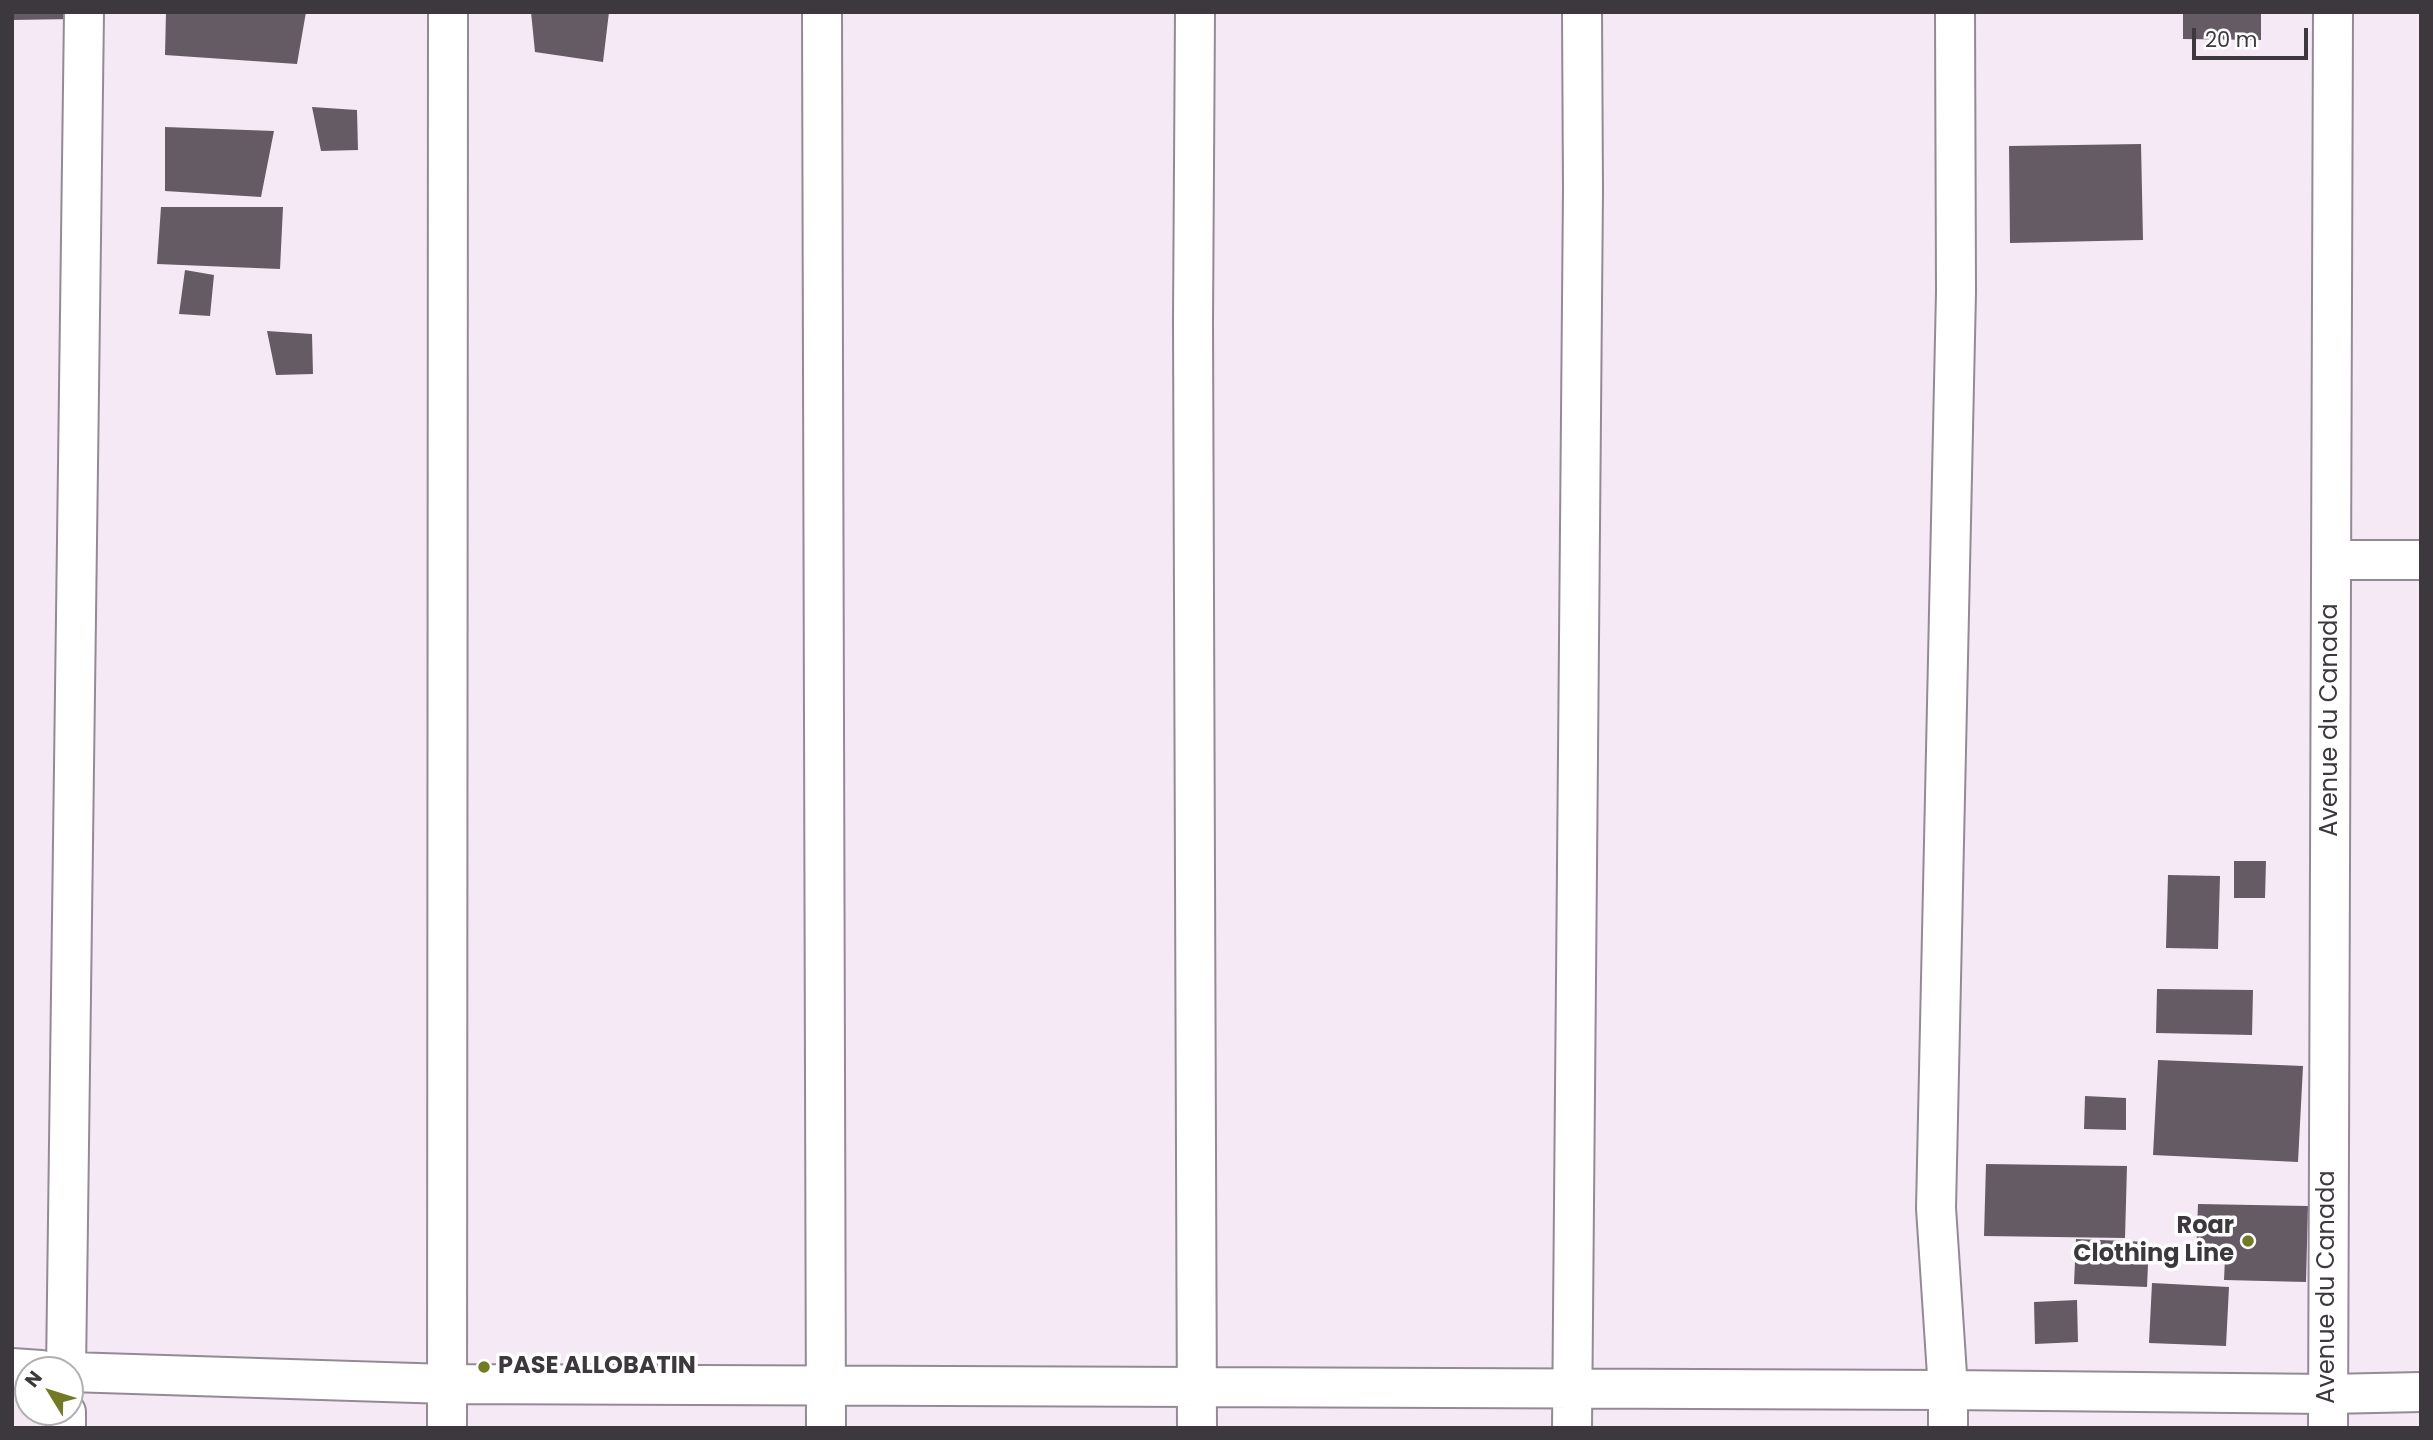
<!DOCTYPE html>
<style>
body{margin:0}
#map{position:relative;width:2433px;height:1440px;overflow:hidden;background:#f4e9f5;font-family:Poppins,sans-serif}
canvas{display:block}
.frame{position:absolute;inset:0;border:14px solid #3c383d;pointer-events:none}
.north{position:absolute;left:14px;top:1356px;width:70px;height:70px;box-sizing:border-box;background:#fff;border:2px solid #b1afb1;border-radius:50%;rotate:308deg;font-size:19px;font-weight:700;line-height:28px;text-align:center;color:#3c383d}
.north::after{content:'';display:block;margin:auto;width:24px;height:32px;background:#727a25;clip-path:polygon(50% 0,100% 100%,50% 72%,0 100%)}
.scale{position:absolute;left:2192px;top:28px;width:116px;height:32px;box-sizing:border-box;border:4px solid #3c383d;border-top:0;padding-left:9px;font-size:21px;line-height:24px;white-space:nowrap;color:#3c383d;-webkit-text-stroke:5px #fff;paint-order:stroke}
</style>
<div id="map">
<canvas width="2433" height="1440"></canvas>
<div class="frame"></div>
<div class="north">N</div>
<div class="scale">20 m</div>
</div>
<script>
const g = document.querySelector('canvas').getContext('2d');
g.lineJoin = 'round';
function paint(path, color) { g.fillStyle = color; g.fill(path, 'evenodd'); }
const toPath = rows => new Path2D(rows.map(r => 'M' + r).join(''));
function strokePath(path, color, width, dash) { g.strokeStyle = color; g.lineWidth = width; g.lineCap = dash ? 'butt' : 'round'; g.setLineDash(dash || []); g.stroke(path); }
function write(font, color, halo, rows, align = 'center') {
  g.font = font + ' Poppins,sans-serif'; g.lineWidth = 7; g.setLineDash([]); g.textBaseline = 'middle'; g.strokeStyle = halo; g.fillStyle = color; for (const [text, x, y, turn = 0] of rows) {
    g.save(); g.translate(x, y); g.rotate((+turn || 0) * Math.PI / 180); g.textAlign = isNaN(turn) ? turn : align; if (halo) g.strokeText(text, 0, 0); g.fillText(text, 0, 0); g.restore();
  }
}
paint(toPath([
 [12,12,73,12,74,19,12,20],
 [166,12,306,12,297,64,165,55],
 [531,12,609,12,603,62,535,52],
 [2183,12,2261,12,2261,40,2183,39],
 [312,107,357,110,358,150,321,151],
 [165,127,274,131,261,197,165,191],
 [2141,144,2143,240,2010,243,2009,146],
 [161,207,283,207,280,269,157,264],
 [185,270,214,275,210,316,179,314],
 [267,331,312,334,313,374,276,375],
 [2234,861,2266,861,2265,898,2234,898],
 [2168,875,2220,876,2218,949,2166,948],
 [2157,989,2253,990,2252,1035,2156,1033],
 [2158,1060,2303,1066,2298,1162,2153,1155],
 [2085,1096,2126,1098,2126,1130,2084,1129],
 [1986,1164,2127,1166,2125,1238,1984,1236],
 [2198,1204,2308,1206,2306,1282,2224,1280,2225,1258,2196,1258],
 [2076,1239,2149,1242,2147,1287,2074,1284],
 [2152,1283,2229,1287,2226,1346,2149,1343],
 [2077,1300,2078,1342,2035,1344,2034,1302]
]), '#655b65');
const minor = toPath([
 [822,12,826,1428],
 [1195,12,1193,320,1197,1428],
 [2332,560,2421,560],
 [12,1368,41,1370],
 [66,1370,84,12],
 [70,1372,447,1384,1948,1390,2328,1394,2421,1392],
 [66,1412,66,1428],
 [447,1428,448,12],
 [1572,1428,1583,190,1582,12],
 [1948,1428,1948,1390,1936,1208,1956,292,1955,12]
]);
const major = toPath([
 [2328,1428,2333,12]
]);
strokePath(minor, '#948a95', 42);
strokePath(major, '#948a95', 42);
strokePath(minor, '#fff', 38);
strokePath(major, '#fff', 38);
for (const [x, y, r, color] of [
 [2248,1241,7,"#727a25"],
 [484,1367,7,"#727a25"]
]) { const dot = new Path2D(); dot.arc(x, y, r, 0, 2 * Math.PI); g.fillStyle = color; g.fill(dot); strokePath(dot, '#fff', 2.5); }
write('24px', '#3c383d', '#fff', [
 ["Avenue du Canada",2331,720,-90],
 ["Avenue du Canada",2328,1287,-90]
]);
write('bold 24px', '#3c383d', '#fff', [
 ["Roar",2234,1227],
 ["Clothing Line",2234,1255],
 ["PASE ALLOBATIN",498,1367,"left"]
], 'right');
</script>
